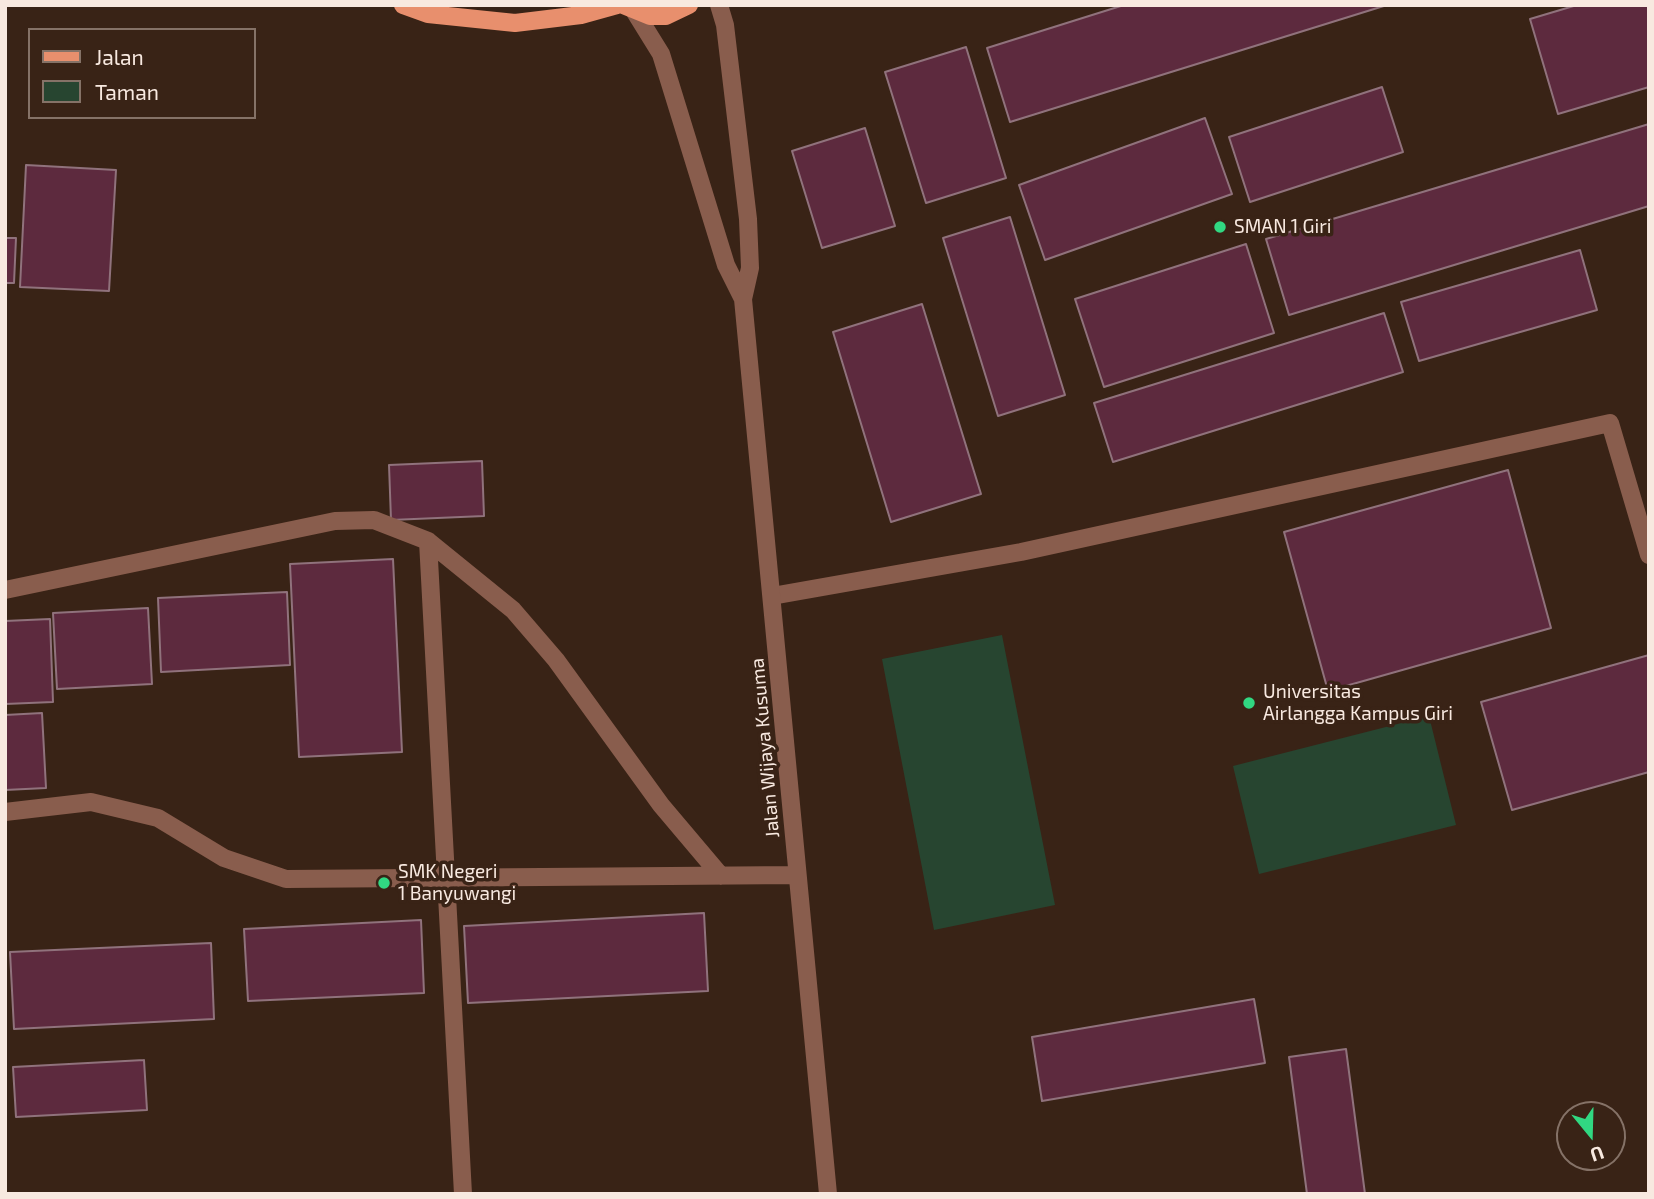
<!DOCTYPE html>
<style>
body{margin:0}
#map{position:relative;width:1654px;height:1199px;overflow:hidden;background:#392316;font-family:"Exo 2",sans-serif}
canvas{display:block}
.frame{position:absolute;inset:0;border:7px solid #f8e9e0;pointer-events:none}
.legend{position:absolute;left:28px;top:28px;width:228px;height:91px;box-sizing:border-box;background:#392316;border:2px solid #857267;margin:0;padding:9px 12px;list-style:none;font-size:21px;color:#f8e9e0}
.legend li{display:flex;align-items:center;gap:14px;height:35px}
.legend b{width:35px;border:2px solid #857267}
.north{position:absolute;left:1556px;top:1101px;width:70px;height:70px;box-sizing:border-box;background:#392316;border:2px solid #857267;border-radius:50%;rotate:161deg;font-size:19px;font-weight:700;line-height:28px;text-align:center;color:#f8e9e0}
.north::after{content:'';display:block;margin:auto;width:24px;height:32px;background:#31d882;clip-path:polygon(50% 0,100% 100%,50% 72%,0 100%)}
</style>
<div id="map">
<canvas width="1654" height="1199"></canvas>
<div class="frame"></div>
<ul class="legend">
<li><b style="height:9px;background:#e88f6d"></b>Jalan</li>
<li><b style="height:19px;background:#274530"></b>Taman</li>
</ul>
<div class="north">U</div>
</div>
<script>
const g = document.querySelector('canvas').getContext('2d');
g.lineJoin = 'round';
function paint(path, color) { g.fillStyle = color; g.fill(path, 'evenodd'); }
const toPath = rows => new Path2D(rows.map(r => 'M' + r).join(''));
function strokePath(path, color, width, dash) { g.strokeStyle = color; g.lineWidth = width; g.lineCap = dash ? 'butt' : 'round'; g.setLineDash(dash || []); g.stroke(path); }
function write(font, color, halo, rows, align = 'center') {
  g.font = font + ' "Exo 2",sans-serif'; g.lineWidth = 7; g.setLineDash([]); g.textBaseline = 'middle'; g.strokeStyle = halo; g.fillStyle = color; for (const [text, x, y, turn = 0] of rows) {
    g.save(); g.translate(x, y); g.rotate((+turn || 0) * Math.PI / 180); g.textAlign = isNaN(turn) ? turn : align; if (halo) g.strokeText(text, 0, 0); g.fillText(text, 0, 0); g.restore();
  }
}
paint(toPath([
 [1002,635,1055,905,934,930,882,659],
 [1429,716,1456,825,1259,874,1233,766]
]), '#274530');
const building = toPath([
 [1124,5,1387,5,1010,122,987,48,1124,5],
 [1577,5,1649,5,1649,87,1558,114,1530,19,1577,5],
 [966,47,1006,178,926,203,885,72,966,47],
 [1382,87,1403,152,1250,202,1229,137,1382,87],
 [1205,118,1232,194,1045,260,1019,185,1205,118],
 [1649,124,1649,206,1289,315,1266,239,1649,124],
 [865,128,895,226,822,248,792,151,865,128],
 [26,165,116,170,109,291,20,287,26,165],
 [1010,217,1065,395,998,416,943,238,1010,217],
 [5,238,16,238,14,283,5,283,5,238],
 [1246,244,1274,333,1104,387,1075,299,1246,244],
 [1580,250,1597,310,1419,361,1401,302,1580,250],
 [922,304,981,494,891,522,833,332,922,304],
 [1384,313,1403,372,1113,462,1094,403,1384,313],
 [482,461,484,516,391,520,389,465,482,461],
 [1508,470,1551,628,1328,691,1284,532,1508,470],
 [393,559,402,752,299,757,290,564,393,559],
 [287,592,290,665,161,672,158,598,287,592],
 [148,608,152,684,57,689,53,613,148,608],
 [50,619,53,702,5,704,5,621,50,619],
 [1649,655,1649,772,1512,810,1481,702,1649,655],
 [42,713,46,788,5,790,5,715,42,713],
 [704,913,708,991,468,1003,464,926,704,913],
 [421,920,424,993,248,1001,244,929,421,920],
 [211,943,214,1019,14,1029,10,952,211,943],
 [1254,999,1265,1063,1042,1101,1032,1037,1254,999],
 [1346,1049,1365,1194,1307,1194,1289,1057,1346,1049],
 [144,1060,147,1110,16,1117,13,1067,144,1060]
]);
paint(building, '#5d2a3e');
strokePath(building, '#90727c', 2);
strokePath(toPath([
 [772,596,1021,552,1610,423,1649,555]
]), '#895d4d', 18);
strokePath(toPath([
 [719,5,725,25,748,219,750,268,743,299,828,1194],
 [635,12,661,54,726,265,743,299],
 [428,541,513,610,556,660,661,805,721,876],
 [5,590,335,521,374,520,428,541,463,1194],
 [5,812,91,802,158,818,224,858,286,879,797,875]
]), '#895d4d', 18);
strokePath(toPath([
 [403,5,428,14,515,23,581,15,617,5],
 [623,5,650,16,666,16,689,5]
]), '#e88f6d', 18);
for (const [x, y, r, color] of [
 [1220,227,7,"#31d882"],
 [1249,703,7,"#31d882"],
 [384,883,7,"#31d882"]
]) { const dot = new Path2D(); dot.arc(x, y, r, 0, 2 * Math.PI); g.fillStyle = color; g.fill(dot); strokePath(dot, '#392316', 2.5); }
write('19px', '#f8e9e0', '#392316', [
 ["SMAN 1 Giri",1234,227],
 ["Universitas",1263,692],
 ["Airlangga Kampus Giri",1263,714],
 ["SMK Negeri",398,872],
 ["1 Banyuwangi",398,894]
], 'left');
write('19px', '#f8e9e0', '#392316', [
 ["Jalan Wijaya Kusuma",765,748,-95]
]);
</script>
